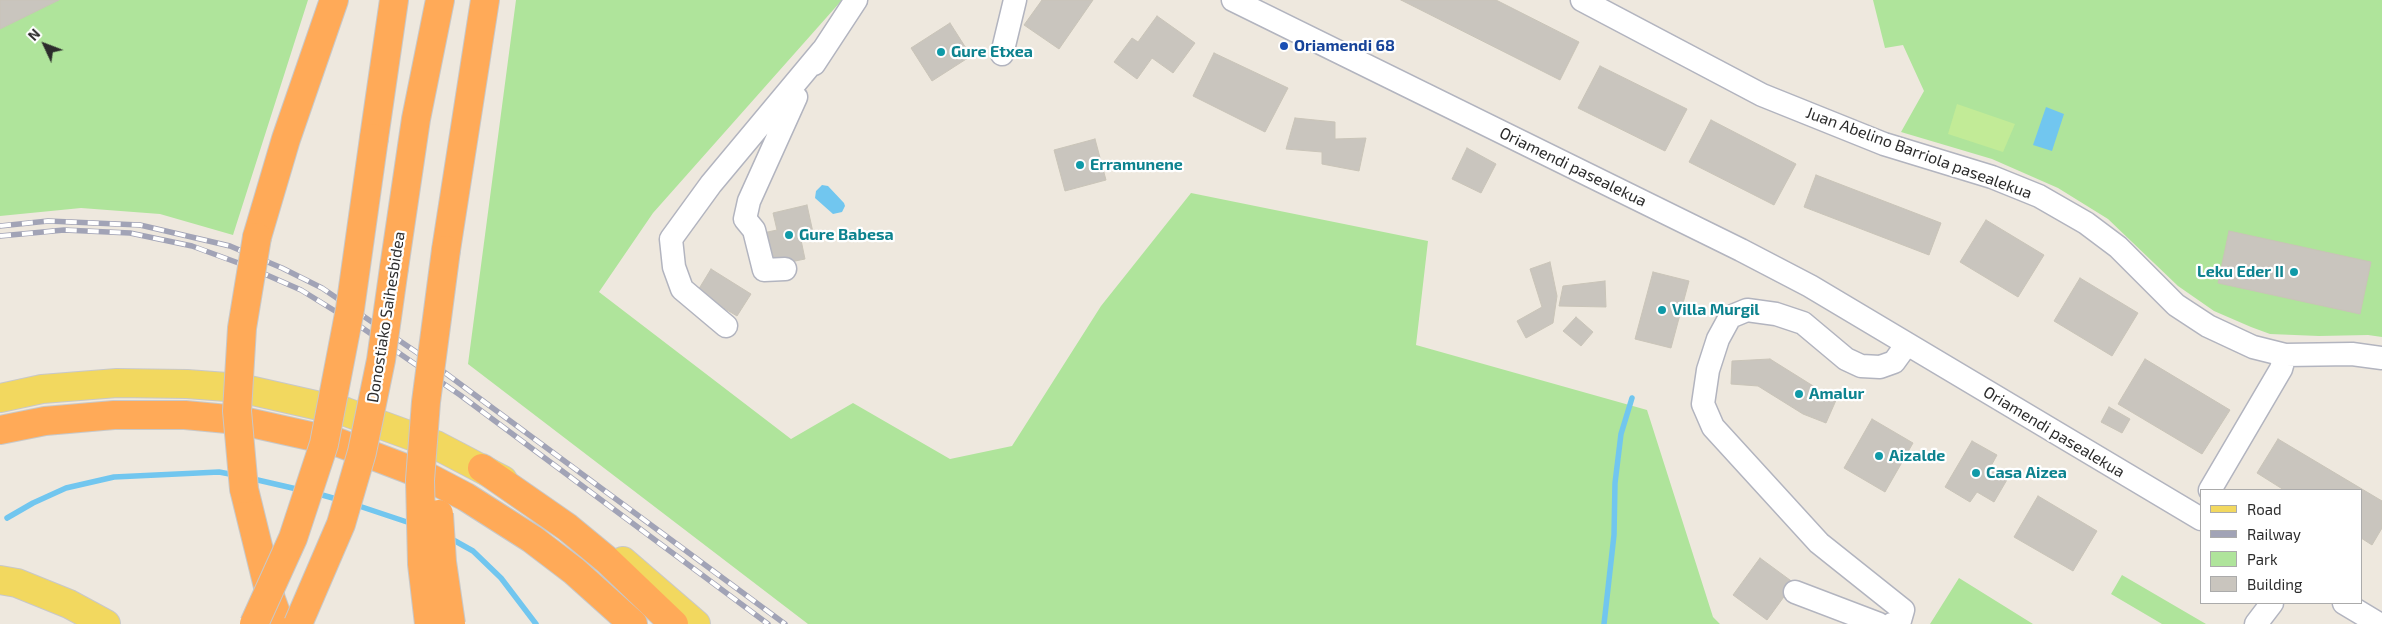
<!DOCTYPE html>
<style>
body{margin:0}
#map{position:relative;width:2382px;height:624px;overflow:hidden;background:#eee8de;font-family:"Exo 2",sans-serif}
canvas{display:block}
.legend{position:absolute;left:2200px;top:489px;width:162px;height:115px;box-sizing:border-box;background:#fff;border:1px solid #ababab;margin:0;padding:6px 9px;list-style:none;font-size:15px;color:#2c2c2c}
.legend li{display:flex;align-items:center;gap:10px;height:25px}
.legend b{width:25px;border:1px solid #ababab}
.north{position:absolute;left:20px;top:20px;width:50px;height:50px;-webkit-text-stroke:4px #fff;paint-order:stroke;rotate:313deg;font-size:14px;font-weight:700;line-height:20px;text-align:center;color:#2c2c2c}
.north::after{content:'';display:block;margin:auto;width:18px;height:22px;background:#2c2c2c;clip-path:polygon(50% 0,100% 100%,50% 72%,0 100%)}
</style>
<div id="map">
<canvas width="2382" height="624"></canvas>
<ul class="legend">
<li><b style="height:6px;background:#f2d85f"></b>Road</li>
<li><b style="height:6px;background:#a1a3b6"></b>Railway</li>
<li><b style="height:14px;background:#afe49b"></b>Park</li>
<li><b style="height:14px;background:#c9c5be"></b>Building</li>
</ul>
<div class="north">N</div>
</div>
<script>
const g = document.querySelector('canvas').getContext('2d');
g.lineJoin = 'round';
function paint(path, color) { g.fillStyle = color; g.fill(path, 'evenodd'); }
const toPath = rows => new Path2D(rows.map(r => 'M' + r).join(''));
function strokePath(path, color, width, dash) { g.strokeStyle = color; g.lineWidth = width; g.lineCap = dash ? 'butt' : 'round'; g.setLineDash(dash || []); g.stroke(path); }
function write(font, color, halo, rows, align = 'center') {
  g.font = font + ' "Exo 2",sans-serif'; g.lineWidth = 4.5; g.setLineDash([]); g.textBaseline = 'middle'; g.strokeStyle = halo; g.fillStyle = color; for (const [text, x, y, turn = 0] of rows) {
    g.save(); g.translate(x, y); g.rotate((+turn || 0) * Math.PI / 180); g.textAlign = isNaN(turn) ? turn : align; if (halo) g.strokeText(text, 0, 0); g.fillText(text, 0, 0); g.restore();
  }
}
paint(toPath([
 [0,0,308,0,233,235,160,214,81,208,0,216],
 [516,0,842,0,653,213,599,292,791,439,853,403,950,459,1012,446,1101,306,1191,193,1428,241,1416,345,1647,410,1713,617,1720,624,808,624,468,364],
 [1873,0,2382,0,2382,337,2368,335,2319,336,2270,334,2251,327,2214,311,2178,286,2108,219,2058,188,1992,159,1901,132,1924,91,1903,45,1885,48],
 [2122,575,2206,624,2162,624,2111,594],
 [1959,578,2033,624,1930,624]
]), '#afe49b');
paint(toPath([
 [1957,104,2015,124,2003,152,1948,134]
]), '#c2eb97');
paint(toPath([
 [2046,107,2064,114,2052,151,2033,145],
 [822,185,828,186,844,203,845,206,842,212,833,214,815,198,816,191]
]), '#71c6ef');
strokePath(toPath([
 [249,478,301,490],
 [315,493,340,500],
 [353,504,413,524],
 [7,518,33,503,66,488,114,477,219,472,235,475],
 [448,537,473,551,501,578,536,624],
 [1604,624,1614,535,1615,483,1621,434,1632,398]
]), '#71c6ef', 5.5);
const building = toPath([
 [0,0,59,0,0,29,0,0],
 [1042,0,1093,0,1059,49,1024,25,1042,0],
 [1401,0,1496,0,1579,42,1560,80,1401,0],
 [1157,16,1195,43,1173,73,1152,58,1137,79,1114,62,1132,38,1138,42,1157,16],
 [950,23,971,56,932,81,911,48,950,23],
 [1214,53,1288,88,1265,132,1193,96,1214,53],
 [1600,66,1687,109,1665,151,1578,108,1600,66],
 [1295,118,1335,122,1335,139,1366,138,1359,171,1322,164,1322,152,1286,149,1295,118],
 [1711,120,1796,164,1774,205,1689,162,1711,120],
 [1095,139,1106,180,1065,191,1054,150,1095,139],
 [1467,148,1496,164,1481,193,1452,179,1467,148],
 [1816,175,1941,223,1929,255,1804,207,1816,175],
 [807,205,814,237,801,240,805,259,771,266,763,233,777,230,773,213,807,205],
 [1986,220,2044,255,2018,297,1960,262,1986,220],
 [2229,231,2371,262,2360,314,2218,283,2229,231],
 [1550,262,1557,296,1553,323,1526,338,1517,321,1542,307,1530,269,1550,262],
 [711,269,751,294,737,316,697,292,711,269],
 [1653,272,1689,281,1671,348,1635,339,1653,272],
 [2080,278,2138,313,2112,356,2054,321,2080,278],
 [1605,281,1606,307,1559,306,1563,286,1605,281],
 [1576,317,1593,332,1581,346,1563,331,1576,317],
 [1770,359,1818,389,1837,398,1826,423,1803,414,1758,386,1731,384,1732,361,1770,359],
 [2145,359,2230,410,2202,454,2118,404,2145,359],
 [2109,407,2130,419,2122,433,2101,422,2109,407],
 [1872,419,1913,443,1885,492,1844,468,1872,419],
 [2278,439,2382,501,2382,528,2372,545,2361,538,2361,490,2284,490,2257,473,2278,439],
 [1972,441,1997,455,1990,468,2008,478,1994,502,1977,492,1970,502,1945,487,1972,441],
 [2038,496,2097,531,2073,571,2014,537,2038,496],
 [1760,558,1794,583,1767,620,1733,595,1760,558]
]);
paint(building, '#c9c5be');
strokePath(building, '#c9c4b8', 1);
const minor = toPath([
 [1233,0,1741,250,1810,286,2201,519],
 [1582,0,1762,95,1884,144,1992,177,2039,196,2086,223,2118,247,2176,305,2208,326,2253,347,2285,355,2352,354,2382,358],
 [1002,54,1015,0],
 [814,64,856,0],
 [785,269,764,270,754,230,745,219,749,201,796,97],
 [726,326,682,289,674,267,671,239,711,184,822,51],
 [2210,490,2281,369,2285,355],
 [1795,592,1879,624],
 [2344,603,2379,624],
 [1892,624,1899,624,1903,610,1819,543,1713,427,1703,404,1708,370,1718,339,1730,317,1747,310,1776,314,1803,323,1846,359,1861,366,1880,367,1894,362,1907,344],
 [2256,624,2272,603]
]);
const major = toPath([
 [0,398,42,389,117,383,187,384,240,388,346,412,436,445,503,480],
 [623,561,696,624],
 [0,580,17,583,69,604,106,624]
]);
const highway = toPath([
 [374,138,394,0],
 [257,237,286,139,334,0],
 [446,250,485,0],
 [394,268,416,119,440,0],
 [0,430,45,421,114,415,185,415,238,420,337,442,426,476,466,497,532,539,574,571,633,624],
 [482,468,567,527,607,560,674,624],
 [244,489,271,599,280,624]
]);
strokePath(minor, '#b2b4bf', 25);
strokePath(major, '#c8c8c8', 30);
strokePath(highway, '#c8c8c8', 30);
strokePath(minor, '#fff', 22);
strokePath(major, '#f2d85f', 28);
strokePath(highway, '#ffaa58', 28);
const rail = toPath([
 [0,226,48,221,140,225,230,246,282,268,322,288,425,358,785,624],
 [0,236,64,230,130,233,192,246,244,265,301,290,361,327,460,395,768,624]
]);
strokePath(rail, '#a1a3b6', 5.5);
strokePath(rail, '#fff', 4, [11]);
const highwayBridge = toPath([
 [244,489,237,411,242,328,257,237],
 [439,514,442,562,451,624],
 [254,624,293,538,324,444,350,309,374,138],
 [298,624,341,524,362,452,381,360,394,268],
 [429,624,422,564,420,480,426,402,446,250]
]);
strokePath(highwayBridge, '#c8c8c8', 30, []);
strokePath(highwayBridge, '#ffaa58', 28);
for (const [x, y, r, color] of [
 [1284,46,5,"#1a4fb4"],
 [941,52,5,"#0f9aa8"],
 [1080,165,5,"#0f9aa8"],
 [789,235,5,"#0f9aa8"],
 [2294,272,5,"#0f9aa8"],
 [1662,310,5,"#0f9aa8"],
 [1799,394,5,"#0f9aa8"],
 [1879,456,5,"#0f9aa8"],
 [1976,473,5,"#0f9aa8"]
]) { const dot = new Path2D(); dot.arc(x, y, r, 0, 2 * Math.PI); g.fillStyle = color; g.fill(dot); strokePath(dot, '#fff', 2); }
write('bold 16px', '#164399', '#fff', [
 ["Oriamendi 68",1294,46]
], 'left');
write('bold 16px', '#0d838f', '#fff', [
 ["Gure Etxea",951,52],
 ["Erramunene",1090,165],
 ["Gure Babesa",799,235],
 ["Leku Eder II",2284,272,"right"],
 ["Villa Murgil",1672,310],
 ["Amalur",1809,394],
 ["Aizalde",1889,456],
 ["Casa Aizea",1986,473]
], 'left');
write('16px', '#2c2c2c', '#fff', [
 ["Juan Abelino Barriola pasealekua",1919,153,20],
 ["Oriamendi pasealekua",1573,167,26],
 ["Donostiako Saihesbidea",386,317,-81],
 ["Oriamendi pasealekua",2054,432,31]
]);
</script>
